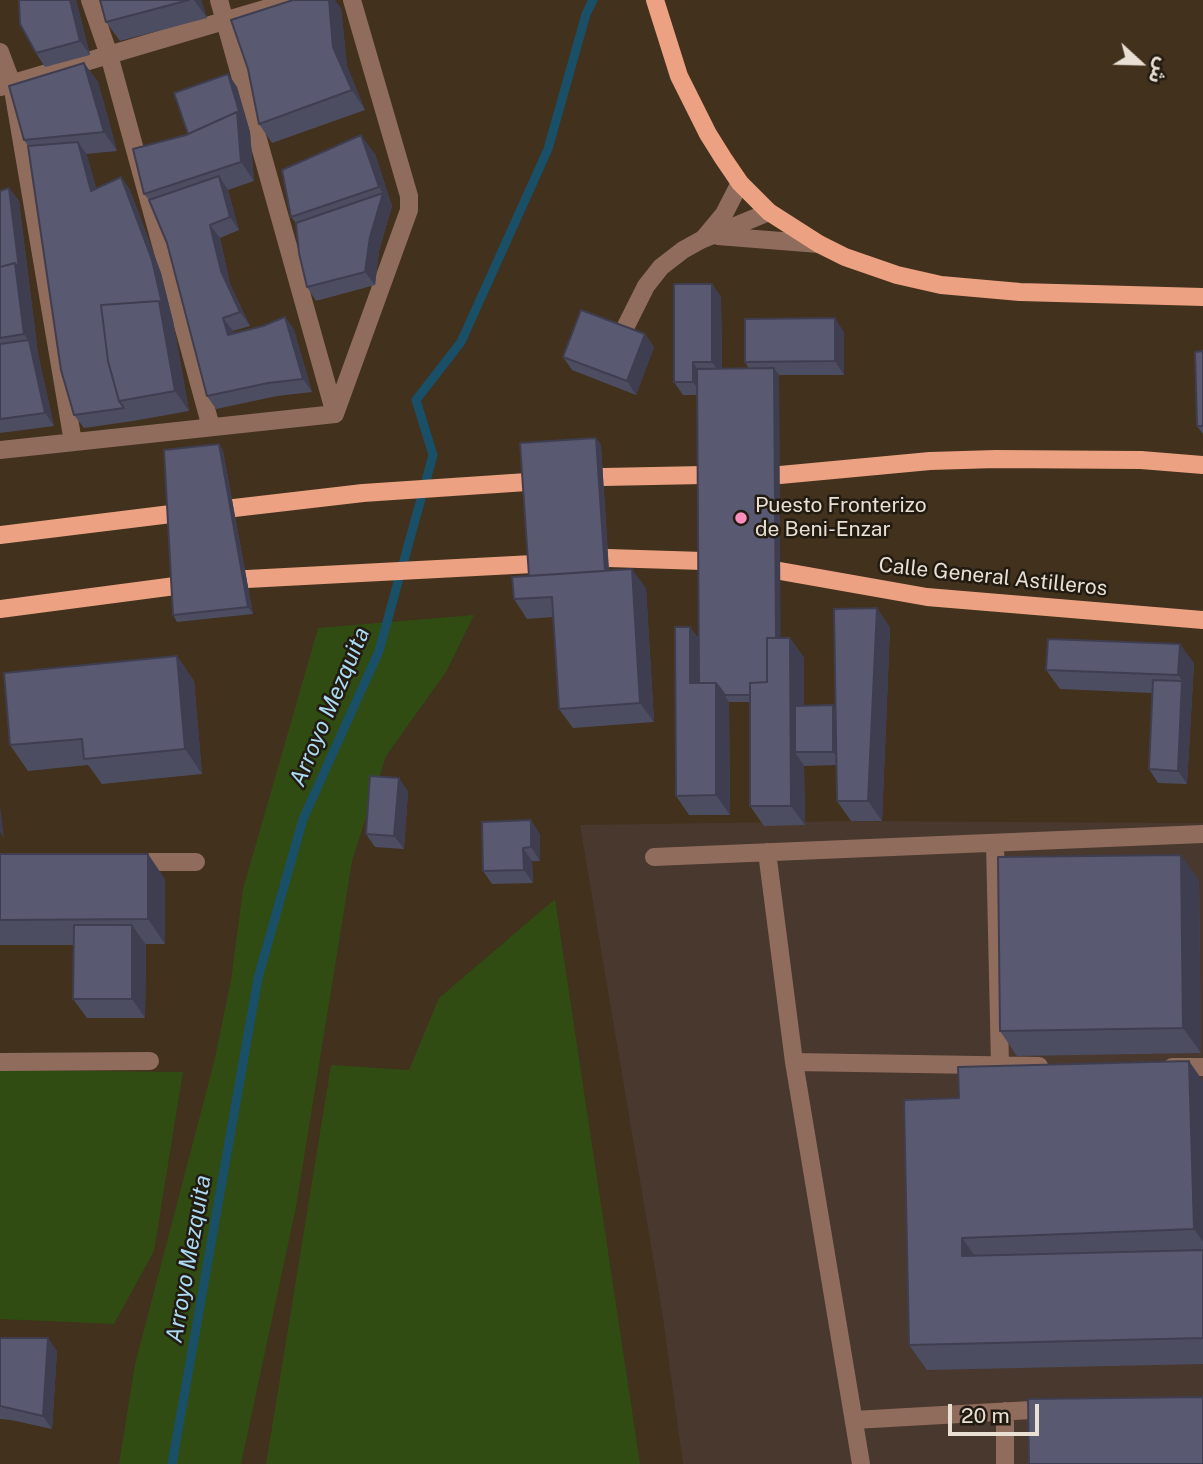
<!DOCTYPE html>
<meta charset="utf-8">
<style>
body{margin:0}
#map{position:relative;width:1203px;height:1464px;overflow:hidden;background:#41311d;font-family:"Public Sans","Noto Sans Arabic",sans-serif}
canvas{display:block}
.north{position:absolute;left:1105px;top:28px;width:70px;height:70px;-webkit-text-stroke:5px #221b12;paint-order:stroke;rotate:112deg;font-size:19px;font-weight:700;line-height:28px;text-align:center;color:#e9dfd3}
.north::after{content:'';display:block;margin:auto;width:24px;height:32px;background:#e9dfd3;clip-path:polygon(50% 0,100% 100%,50% 72%,0 100%)}
.scale{position:absolute;left:948px;top:1404px;width:91px;height:32px;box-sizing:border-box;border:4px solid #e9dfd3;border-top:0;padding-left:9px;font-size:21px;line-height:24px;white-space:nowrap;color:#e9dfd3;-webkit-text-stroke:5px #221b12;paint-order:stroke}
</style>
<div id="map">
<canvas width="1203" height="1464"></canvas>
<div class="north">ش</div>
<div class="scale">20 m</div>
</div>
<script>
const g = document.querySelector('canvas').getContext('2d');
g.lineJoin = 'round';
function paint(path, color) { g.fillStyle = color; g.fill(path, 'evenodd'); }
const toPath = rows => new Path2D(rows.map(r => 'M' + r).join(''));
function strokePath(path, color, width, dash) { g.strokeStyle = color; g.lineWidth = width; g.lineCap = dash ? 'butt' : 'round'; g.setLineDash(dash || []); g.stroke(path); }
function write(font, color, halo, rows, align = 'center') {
  g.font = font + ' "Public Sans",sans-serif'; g.lineWidth = 5; g.setLineDash([]); g.textBaseline = 'middle'; g.strokeStyle = halo; g.fillStyle = color; for (const [text, x, y, turn = 0] of rows) {
    g.save(); g.translate(x, y); g.rotate((+turn || 0) * Math.PI / 180); g.textAlign = isNaN(turn) ? turn : align; if (halo) g.strokeText(text, 0, 0); g.fillText(text, 0, 0); g.restore();
  }
}
paint(toPath([
 [851,821,1203,823,1203,1464,683,1464,662,1311,580,825]
]), '#49382d');
paint(toPath([
 [474,615,446,672,386,756,352,861,296,1207,241,1464,119,1464,135,1364,214,1062,231,980,243,889,318,628],
 [555,899,640,1464,266,1464,331,1065,409,1070,439,998],
 [0,1070,183,1072,154,1251,114,1324,0,1319]
]), '#304c12');
strokePath(toPath([
 [172,1464,258,978,303,819,379,651,433,455,416,400,461,342,548,149,586,14,593,0]
]), '#195068', 9);
strokePath(toPath([
 [90,0,109,55,211,427],
 [219,0,335,414],
 [0,52,12,84,73,442],
 [0,87,295,0],
 [718,236,819,244],
 [704,238,724,214,740,183],
 [624,330,646,286,661,267,683,250,701,240,769,212],
 [335,414,409,210,409,196,352,0],
 [0,450,335,414],
 [995,843,1000,1065],
 [767,852,794,1062,861,1464],
 [654,857,1203,834],
 [129,862,196,862],
 [0,1062,150,1061],
 [794,1062,1039,1066],
 [1172,1067,1203,1067],
 [1005,1411,1005,1464],
 [854,1420,1049,1409]
]), '#906c5d', 18);
strokePath(toPath([
 [655,0,679,76,708,134,723,158,740,183,769,212,819,244,845,257,897,275,941,285,1020,292,1203,297],
 [780,475,930,461,996,459,1141,460,1203,465],
 [603,477,703,475],
 [234,508,363,493,527,482],
 [0,535,171,514],
 [608,558,703,561],
 [780,571,927,597,1203,620],
 [247,579,533,564],
 [0,609,175,586]
]), '#eba182', 18);
paint(toPath([
 [19,0,76,0,90,55,45,67,36,53],
 [100,0,201,0,207,18,120,41,106,22],
 [341,8,347,66,365,110,272,143,259,124],
 [84,63,98,82,117,151,86,154,96,189,121,177,130,190,161,273,173,321,189,411,133,421,84,428,74,415,28,146,24,140],
 [228,74,237,87,250,132,254,181,228,190,239,230,220,238,230,284,250,326,233,331,233,334,263,326,285,317,294,330,312,392,277,396,216,409,207,396,167,243,149,200,144,194,188,134],
 [375,154,392,206,379,251,375,285,316,301,307,287,296,223,291,217],
 [9,188,19,201,38,354,54,426,0,433,0,191],
 [712,284,721,297,722,369,749,369,745,362,844,332,844,375,779,375,780,638,790,638,804,658,804,705,836,710,890,627,882,821,851,821,837,801,836,765,804,766,805,825,764,826,750,806,750,702,729,702,730,815,689,815,676,796,690,627,699,639,697,395,683,395,674,382],
 [645,334,654,347,636,395,572,370,563,357],
 [1203,351,1203,434,1197,426],
 [596,438,601,445,609,570,646,588,654,722,573,728,559,709,553,617,527,619,514,599,529,576],
 [219,444,223,451,253,614,177,622,173,615],
 [177,656,194,681,202,774,102,784,88,765,28,771,10,745],
 [1194,663,1187,784,1158,783,1149,769,1152,693,1060,689,1046,670],
 [408,791,404,849,375,847,366,834],
 [540,834,540,861,532,861,533,883,492,884,483,871],
 [0,854,165,879,165,944,146,944,145,1018,87,1018,73,999,74,945,0,945],
 [1199,880,1201,1053,1017,1056,1000,1031],
 [1203,1081,1203,1364,927,1370,909,1345,959,1098],
 [0,1338,57,1351,52,1429,11,1420,0,1419]
]), '#4d4d62');
paint(toPath([
 [70,0,76,0,90,55,80,41],
 [194,0,201,0,207,18],
 [329,0,335,0,341,8,347,66,365,110,352,90,333,47],
 [84,63,98,82,117,151,104,132],
 [228,74,237,87,250,132,254,181,241,162],
 [361,135,375,154,392,206,379,251,375,285,365,272,370,237,383,193,379,187],
 [78,142,87,155,101,204,91,191],
 [219,176,228,190,239,230,230,217],
 [121,177,130,190,161,273,173,321,189,411,175,391,159,301],
 [9,188,19,201,38,354,24,334,15,263],
 [210,225,220,238,230,284,250,326,240,312,221,271],
 [712,284,721,297,722,376,712,362],
 [285,317,294,330,312,392,303,379],
 [223,318,233,331,237,349,228,335],
 [835,318,844,332,844,375,835,361],
 [645,334,654,347,636,395,627,381],
 [29,340,38,354,54,426,45,413],
 [693,362,702,376,702,395,693,382],
 [774,368,779,375,781,702,776,695],
 [596,438,601,445,610,591,606,584],
 [219,444,223,451,253,614,248,607],
 [632,569,646,588,654,722,640,703],
 [877,608,890,627,882,821,868,801],
 [690,627,703,646,704,696,690,683],
 [790,638,804,658,804,752,795,752,804,766,805,825,791,806],
 [1180,644,1194,663,1187,784,1178,771,1182,681,1178,675],
 [177,656,194,681,202,774,185,749],
 [716,683,729,702,730,815,716,795],
 [833,705,842,718,842,765,833,752],
 [399,778,408,791,404,849,394,836],
 [0,806,4,838,0,832],
 [531,820,540,834,540,861,531,847],
 [523,848,532,861,533,883,524,870],
 [148,854,165,879,165,944,148,919],
 [1181,855,1199,880,1201,1053,1183,1028],
 [132,925,146,945,145,1018,132,999],
 [1189,1061,1203,1081,1203,1242,1194,1229],
 [962,1238,980,1263,962,1256],
 [48,1338,57,1351,52,1429,43,1416]
]), '#3f3e50');
const building = toPath([
 [19,0,70,0,80,41,36,53,20,24,19,0],
 [100,0,189,0,106,22,100,0],
 [293,0,329,0,333,47,352,90,259,124,248,69,231,20,293,0],
 [84,63,104,132,24,140,9,86,84,63],
 [228,74,241,118,237,112,188,134,174,93,228,74],
 [237,112,241,162,144,194,133,149,186,135,237,112],
 [361,135,379,187,291,217,282,170,361,135],
 [78,142,91,191,121,177,152,260,163,308,159,301,101,305,108,361,119,401,124,408,74,415,61,370,28,146,78,142],
 [219,176,230,217,210,225,221,271,240,312,223,318,228,335,263,326,285,317,303,379,268,383,207,396,167,243,149,200,219,176],
 [9,188,19,269,15,263,0,267,0,191,9,188],
 [383,193,370,237,365,272,307,287,299,253,296,223,383,193],
 [15,263,24,334,0,338,0,267,15,263],
 [674,284,712,284,712,362,693,362,693,382,674,382,674,284],
 [159,301,175,391,119,401,108,361,101,305,159,301],
 [581,310,645,334,627,381,563,357,581,310],
 [835,318,835,361,745,362,745,319,835,318],
 [29,340,45,413,0,419,0,344,29,340],
 [1203,351,1203,426,1197,426,1195,352,1203,351],
 [774,368,776,638,767,638,767,682,750,683,750,695,725,695,716,683,699,683,697,369,774,368],
 [596,438,605,571,529,576,520,443,596,438],
 [219,444,248,607,173,615,164,450,219,444],
 [632,569,640,703,559,709,552,597,514,599,512,577,632,569],
 [877,608,868,801,837,801,834,609,877,608],
 [675,627,690,627,690,683,716,683,716,795,676,796,675,627],
 [767,638,790,638,791,806,750,806,750,683,767,682,767,638],
 [1048,639,1180,644,1178,675,1046,670,1048,639],
 [177,656,185,749,84,759,82,739,10,745,4,673,177,656],
 [1153,680,1182,681,1178,771,1149,769,1153,680],
 [833,705,833,752,795,752,795,706,833,705],
 [370,776,399,778,394,836,366,834,370,776],
 [531,820,531,847,523,848,524,870,483,871,482,822,531,820],
 [0,854,148,854,148,919,0,920,0,854],
 [1181,855,1183,1028,1000,1031,998,857,1181,855],
 [74,925,132,925,132,999,73,999,74,925],
 [1189,1061,1194,1229,962,1238,962,1256,1203,1250,1203,1338,909,1345,904,1100,959,1098,958,1067,1189,1061],
 [0,1338,48,1338,43,1416,0,1406,0,1338],
 [1203,1397,1203,1464,1029,1464,1028,1399,1203,1397]
]);
paint(building, '#5a5972');
strokePath(building, '#3f3e50', 2);
for (const [x, y, r, color] of [
 [741,518,7,"#fe8ebe"]
]) { const dot = new Path2D(); dot.arc(x, y, r, 0, 2 * Math.PI); g.fillStyle = color; g.fill(dot); strokePath(dot, '#221b12', 2.5); }
write('21px', '#e9dfd3', '#221b12', [
 ["Puesto Fronterizo",755,506],
 ["de Beni-Enzar",755,530]
], 'left');
write('21px', '#e9dfd3', '#221b12', [
 ["Calle General Astilleros",993,577,6]
]);
write('italic 23px', '#acdaf2', '#221b12', [
 ["Arroyo Mezquita",330,707,-67],
 ["Arroyo Mezquita",189,1259,-80]
]);
</script>
